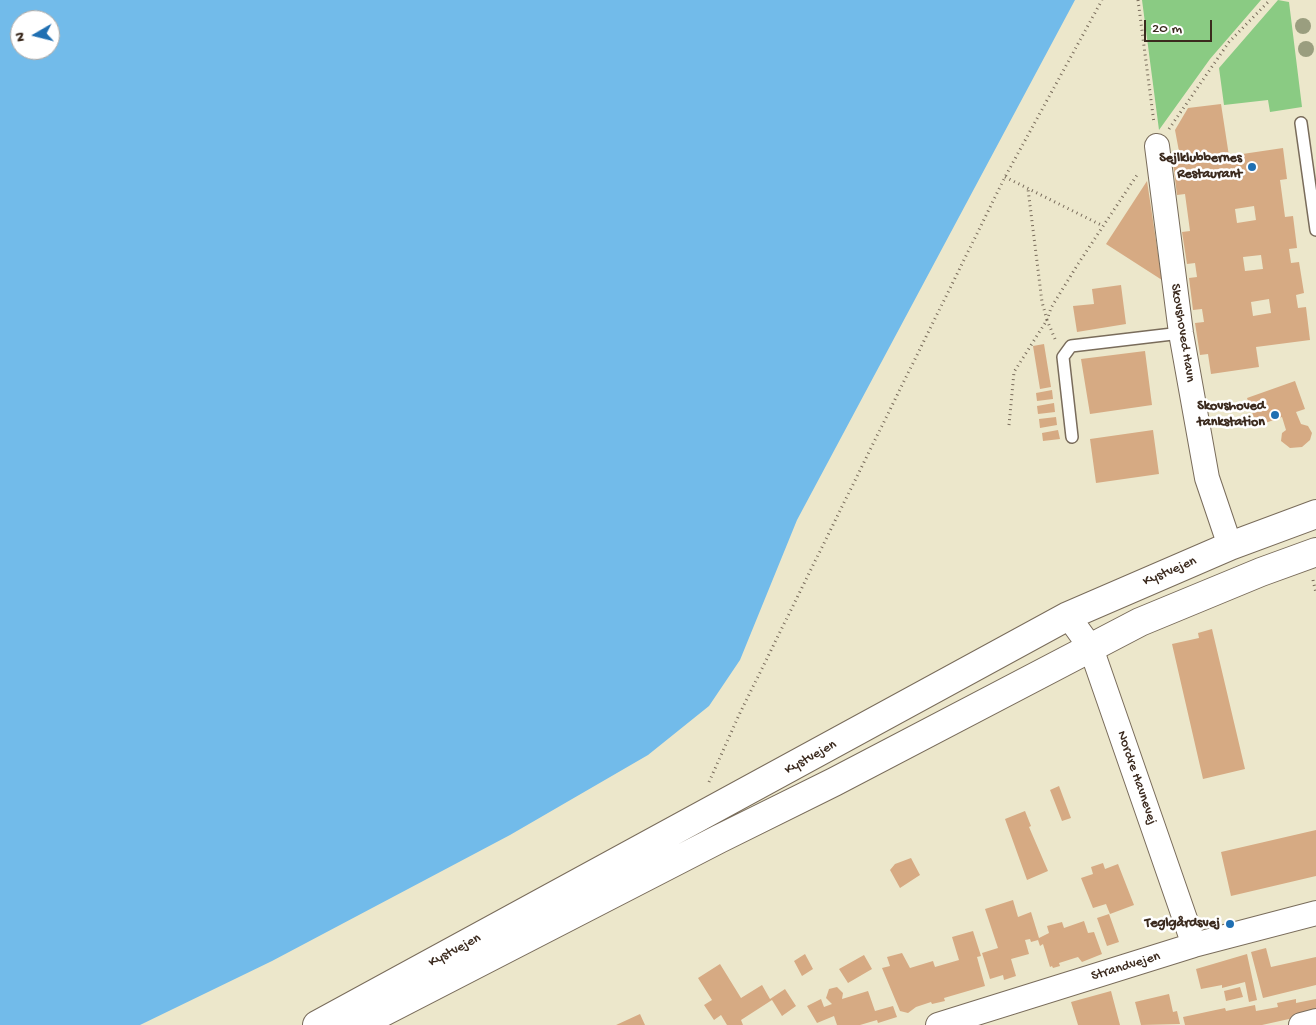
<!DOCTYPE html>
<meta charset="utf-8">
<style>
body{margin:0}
#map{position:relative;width:1316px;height:1025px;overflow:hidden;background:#ece7cb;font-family:"Gochi Hand",sans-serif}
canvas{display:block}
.north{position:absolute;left:10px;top:10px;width:50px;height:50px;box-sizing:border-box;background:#fff;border:1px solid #b1aaa5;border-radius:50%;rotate:262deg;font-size:14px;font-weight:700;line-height:20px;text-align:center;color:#3b2a1e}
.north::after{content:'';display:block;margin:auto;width:18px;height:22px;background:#1f6fb2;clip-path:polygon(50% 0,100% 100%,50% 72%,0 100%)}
.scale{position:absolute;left:1144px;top:20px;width:68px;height:22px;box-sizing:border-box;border:2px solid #3b2a1e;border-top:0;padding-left:6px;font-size:15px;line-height:18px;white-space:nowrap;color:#3b2a1e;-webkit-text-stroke:4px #fff;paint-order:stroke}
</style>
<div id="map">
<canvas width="1316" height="1025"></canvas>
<div class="north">N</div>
<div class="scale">20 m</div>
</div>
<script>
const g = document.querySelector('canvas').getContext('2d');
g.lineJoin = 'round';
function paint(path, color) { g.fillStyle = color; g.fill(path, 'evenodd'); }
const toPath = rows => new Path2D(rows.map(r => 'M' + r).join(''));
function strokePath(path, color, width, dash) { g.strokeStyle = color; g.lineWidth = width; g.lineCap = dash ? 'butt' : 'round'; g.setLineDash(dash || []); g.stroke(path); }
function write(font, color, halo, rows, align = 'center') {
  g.font = font + ' "Gochi Hand",sans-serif'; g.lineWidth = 5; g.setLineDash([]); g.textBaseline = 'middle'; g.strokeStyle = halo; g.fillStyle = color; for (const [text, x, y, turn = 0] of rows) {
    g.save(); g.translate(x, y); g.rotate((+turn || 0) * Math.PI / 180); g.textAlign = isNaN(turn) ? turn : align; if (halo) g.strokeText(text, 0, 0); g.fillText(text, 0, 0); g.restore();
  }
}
paint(toPath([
 [1142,0,1261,0,1210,59,1159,130],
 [1278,0,1289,2,1302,107,1270,112,1268,100,1224,105,1219,68]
]), '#8acb83');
paint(toPath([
 [0,0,1075,0,797,520,740,660,709,706,648,755,510,835,272,961,140,1025,0,1025],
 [20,20,50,20,50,50,20,50]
]), '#72bbea');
paint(toPath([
 [1221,104,1229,156,1283,148,1287,179,1280,180,1285,217,1293,216,1297,248,1289,249,1291,263,1299,262,1304,293,1296,295,1298,308,1306,307,1310,340,1256,347,1259,367,1211,374,1208,354,1200,355,1195,323,1204,322,1202,309,1193,310,1189,278,1197,277,1195,263,1187,264,1182,232,1190,231,1185,194,1177,195,1173,163,1181,162,1175,130,1188,108],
 [1254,206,1256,220,1237,223,1235,209],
 [1261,255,1263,269,1245,271,1243,257],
 [1269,299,1271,313,1253,316,1251,302],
 [1147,181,1162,280,1106,244],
 [1121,285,1126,324,1077,332,1073,306,1094,304,1092,289],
 [1044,344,1051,387,1040,389,1033,346],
 [1145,351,1152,405,1090,414,1081,359],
 [1295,381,1305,409,1296,412,1301,424,1308,426,1312,433,1310,440,1302,447,1290,448,1281,441,1282,433,1286,430,1282,417,1257,426,1247,398],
 [1052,390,1053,399,1037,401,1036,393],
 [1054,403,1055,412,1038,414,1037,406],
 [1056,417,1057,425,1040,428,1039,419],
 [1058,430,1060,439,1043,441,1042,433],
 [1153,430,1159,474,1096,483,1090,439],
 [1212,629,1245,769,1203,779,1172,644,1199,638,1198,633],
 [1059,786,1071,818,1062,821,1050,790],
 [1025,811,1031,826,1029,827,1048,871,1027,880,1005,819],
 [1316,830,1316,876,1231,896,1221,852],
 [911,858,920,875,900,888,890,870,895,864],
 [1103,863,1105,869,1118,864,1134,905,1110,914,1106,904,1093,908,1081,878,1093,874,1091,867],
 [1013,900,1018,917,1031,912,1039,938,1049,933,1047,926,1062,922,1064,928,1084,921,1088,933,1094,932,1102,954,1082,962,1078,957,1059,963,1060,966,1053,968,1052,966,1050,967,1043,944,1040,946,1038,940,1031,942,1030,939,1025,940,1029,954,1011,959,1016,976,1004,980,1003,975,990,979,982,953,998,948,985,909],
 [1109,914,1119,942,1107,946,1097,918],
 [973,931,981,956,977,957,985,986,944,998,945,1001,932,1004,931,1002,916,1007,908,1013,900,1011,882,968,890,966,887,957,902,953,910,968,933,961,935,967,959,960,952,937],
 [1266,948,1271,967,1316,957,1316,985,1263,998,1251,952],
 [805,954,813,969,802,976,794,961],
 [1247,954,1257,1000,1249,1002,1245,982,1222,988,1222,985,1201,989,1196,969],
 [864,955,872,969,848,983,839,969],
 [720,964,741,998,762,985,770,999,785,989,796,1006,782,1016,772,1000,741,1020,743,1025,727,1025,721,1015,714,1020,704,1005,712,1000,698,978],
 [837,987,843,993,842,999,868,991,875,1011,893,1006,897,1017,878,1023,877,1020,860,1025,837,1025,834,1016,817,1023,807,1006,821,999,824,1007,832,1004,826,998,829,989],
 [1240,987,1243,997,1226,1001,1224,991],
 [1111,991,1120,1025,1078,1025,1071,1002],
 [1169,994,1173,1012,1177,1011,1180,1024,1141,1025,1135,1002],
 [1296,999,1296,1003,1316,999,1316,1013,1262,1025,1185,1025,1183,1017,1225,1008,1226,1011,1255,1005,1256,1011,1278,1007,1277,1003],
 [640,1014,645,1025,616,1025]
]), '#d6aa83');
const lane = toPath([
 [1301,123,1316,230],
 [1072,437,1063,357,1071,346,1181,333]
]);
const street = toPath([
 [1157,146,1181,333,1207,478,1230,546],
 [1068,616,1091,648,1194,945],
 [938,1025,1194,945,1316,913],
 [1301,1025,1316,1021]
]);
const secondary = toPath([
 [317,1025,1068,616,1230,546,1316,514],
 [358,1025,719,839,834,782,1140,622,1261,572,1316,552]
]);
strokePath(lane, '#796c5b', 14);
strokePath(street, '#796c5b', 26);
strokePath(secondary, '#796c5b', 30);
strokePath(toPath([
 [1138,0,1154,123],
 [1169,129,1229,42,1270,0],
 [1005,177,1103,226],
 [1055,339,1047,320,1051,308,1078,264,1137,175],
 [1009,425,1014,372,1047,320,1042,302,1028,189],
 [1313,580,1316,593],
 [709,782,739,715,1005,177,1102,0]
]), '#796c5b', 3, [1, 4]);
strokePath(lane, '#fff', 11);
strokePath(street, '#fff', 24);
strokePath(secondary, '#fff', 28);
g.fillStyle = '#9a9e7f';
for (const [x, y] of [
 [1303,26],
 [1306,49]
]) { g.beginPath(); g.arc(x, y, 8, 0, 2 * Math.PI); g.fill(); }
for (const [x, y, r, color] of [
 [1252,167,5,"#1f6fb2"],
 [1275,415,5,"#1f6fb2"],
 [1230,924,5,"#1f6fb2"]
]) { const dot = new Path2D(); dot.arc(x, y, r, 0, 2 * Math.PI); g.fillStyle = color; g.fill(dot); strokePath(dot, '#fff', 2); }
write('bold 14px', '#3b2a1e', '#fff', [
 ["Sejlklubbernes",1242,159],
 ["Restaurant",1242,175],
 ["Skovshoved",1265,407],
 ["tankstation",1265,423],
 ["Teglgårdsvej",1220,924]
], 'right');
write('14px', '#3b2a1e', '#fff', [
 ["Skovshoved Havn",1182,333,81],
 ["Kystvejen",1170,572,-23],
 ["Kystvejen",811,758,-29],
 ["Nordre Havnevej",1136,778,71],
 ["Kystvejen",455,951,-28],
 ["Strandvejen",1126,967,-17]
]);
</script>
